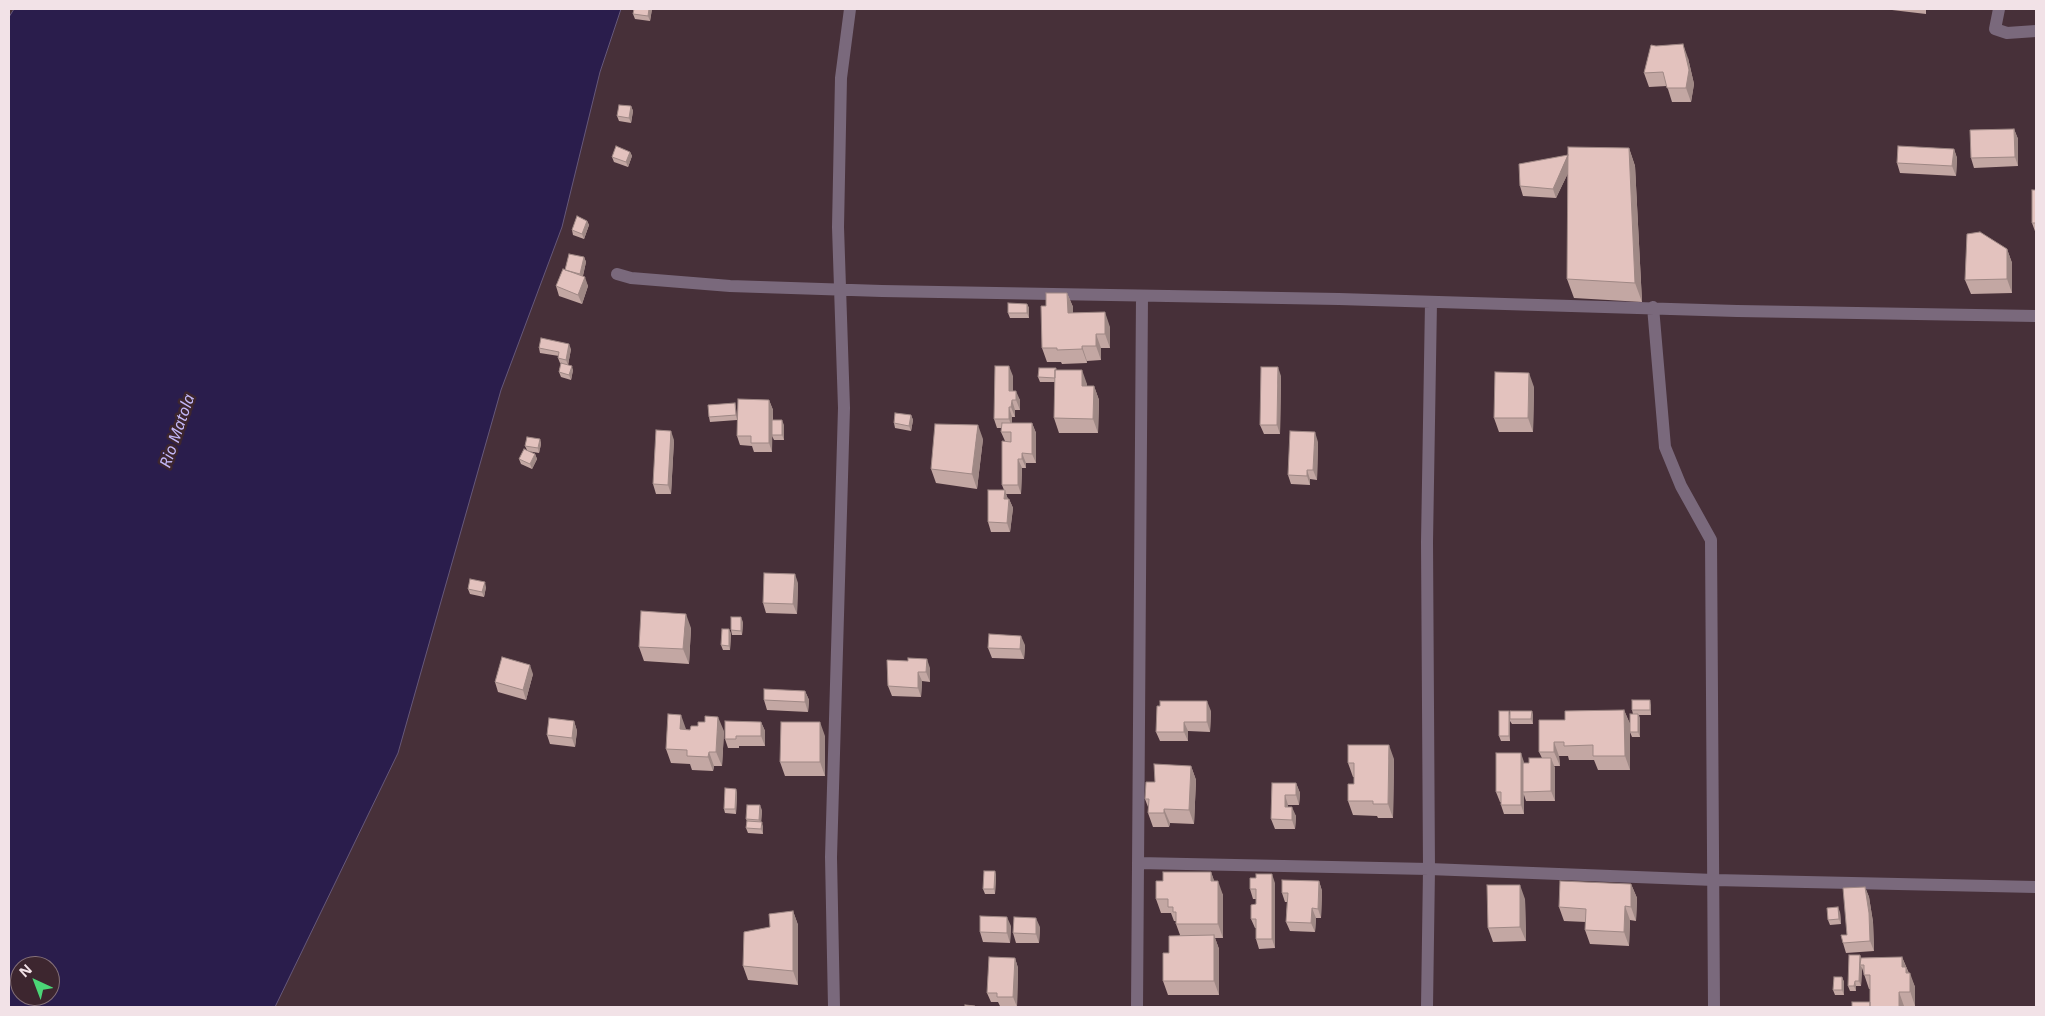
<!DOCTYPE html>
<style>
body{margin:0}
#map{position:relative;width:2045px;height:1016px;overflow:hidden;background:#473039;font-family:"Noto Sans",sans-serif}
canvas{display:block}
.frame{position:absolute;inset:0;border:10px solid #f2e2e7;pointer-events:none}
.north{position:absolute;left:10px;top:956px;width:50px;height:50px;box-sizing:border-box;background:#3d262f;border:1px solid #857179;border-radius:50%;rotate:317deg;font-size:14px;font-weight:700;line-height:20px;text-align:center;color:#f2e2e7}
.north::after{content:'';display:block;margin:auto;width:18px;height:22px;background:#4bd677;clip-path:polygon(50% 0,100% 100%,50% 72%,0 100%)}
</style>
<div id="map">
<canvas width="2045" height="1016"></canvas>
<div class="frame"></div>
<div class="north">N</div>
</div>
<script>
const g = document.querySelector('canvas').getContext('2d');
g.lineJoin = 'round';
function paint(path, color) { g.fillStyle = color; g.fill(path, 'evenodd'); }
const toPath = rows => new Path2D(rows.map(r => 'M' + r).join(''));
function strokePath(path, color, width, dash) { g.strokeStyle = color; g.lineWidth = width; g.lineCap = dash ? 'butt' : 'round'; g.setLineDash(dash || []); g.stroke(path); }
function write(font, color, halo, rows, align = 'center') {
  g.font = font + ' "Noto Sans",sans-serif'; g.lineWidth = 5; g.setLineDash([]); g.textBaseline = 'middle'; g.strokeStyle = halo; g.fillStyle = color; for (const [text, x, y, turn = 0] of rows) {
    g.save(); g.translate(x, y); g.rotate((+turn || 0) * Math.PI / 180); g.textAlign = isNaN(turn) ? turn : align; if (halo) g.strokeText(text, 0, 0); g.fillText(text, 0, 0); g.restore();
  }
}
const water = toPath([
 [14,9,621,9,600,72,562,227,501,390,398,753,275,1007,9,1007,9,17,14,9],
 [20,966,50,966,50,996,20,996,20,966]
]);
paint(water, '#2a1d4c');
strokePath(water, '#66587a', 1);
strokePath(toPath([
 [1999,9,1995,29,2007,33,2036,31],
 [617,274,631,278,730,286,882,291,1339,299,1737,311,2036,316],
 [1653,307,1665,447,1681,486,1711,540,1714,1007],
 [1138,863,1429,869,1714,880,2036,887],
 [834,1007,831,857,844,408,838,227,841,78,850,9],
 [1137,1007,1142,296],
 [1427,1007,1429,869,1427,542,1431,302]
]), '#7a697c', 12);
paint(toPath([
 [634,9,652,9,650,21,635,19,633,14],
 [1891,9,1926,9,1926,14,1892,10],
 [1688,58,1694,84,1691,102,1672,102,1667,86,1649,87,1644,73],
 [631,106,633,111,631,123,619,121,617,116],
 [2014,129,2018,139,2018,166,1974,168,1971,158],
 [1629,148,1635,166,1642,302,1574,298,1567,279,1568,173,1556,198,1523,196,1520,186],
 [1954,149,1957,158,1956,176,1900,173,1897,163],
 [630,152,632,156,628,167,614,162,612,157],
 [2036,190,2036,234,2032,223],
 [587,221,589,225,584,239,573,235,572,230],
 [2007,249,2012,263,2012,293,1971,294,1965,280],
 [584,257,586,262,583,276,588,286,582,304,559,296,556,286,565,270],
 [1067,293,1073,307,1073,313,1110,327,1110,348,1101,348,1101,360,1087,361,1087,363,1062,364,1061,362,1047,362,1042,348,1046,306],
 [1027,304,1029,308,1029,318,1010,318,1008,313],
 [539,348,571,349,568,365,573,370,571,380,561,377,559,372,561,363,560,363,558,358,559,356,540,353],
 [1057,370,1087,384,1087,386,1094,386,1099,400,1098,433,1059,433,1054,418,1055,382,1040,382,1038,377],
 [1013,376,1013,391,1020,400,1020,410,1015,410,1015,417,1012,417,1012,423,1032,423,1036,433,1036,463,1026,463,1026,468,1022,468,1021,494,1006,494,1008,499,1009,499,1013,508,1010,532,991,532,988,522,1004,490,1002,485,1005,441,1001,432,1002,428,997,428,994,419],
 [1281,376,1280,434,1264,434,1260,425],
 [1534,387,1533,432,1499,432,1494,418],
 [769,400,773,410,773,420,784,425,784,440,774,440,772,436,772,452,754,452,752,446,740,445,737,436,737,420,710,422,709,417,735,403,736,408,737,419],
 [911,415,913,420,911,431,895,428,894,423],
 [540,439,541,444,539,453,527,451,535,454,537,459,532,469,521,464,519,459,527,450,525,446],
 [983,439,977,489,936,483,931,469],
 [674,440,671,494,656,494,653,484],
 [1318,442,1317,480,1310,479,1310,485,1291,484,1288,475],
 [798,583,797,614,766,613,763,603],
 [486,587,484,597,470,594,468,589],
 [743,622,742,635,732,635,731,630],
 [691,628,689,664,644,661,639,647],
 [731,633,730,650,723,650,721,645],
 [1025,645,1024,659,992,658,988,648],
 [887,660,930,668,930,682,922,681,921,697,892,696,888,686],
 [533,674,526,700,498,692,495,682],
 [805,691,809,700,808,712,767,710,764,700],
 [1651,705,1651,715,1639,715,1640,719,1640,737,1632,737,1630,732,1633,714,1632,710],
 [1624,710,1630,724,1630,770,1598,770,1594,760,1569,760,1568,756,1559,756,1560,766,1554,766,1555,768,1555,801,1526,801,1524,795,1524,814,1504,814,1501,805,1501,802,1500,802,1496,792,1524,763,1529,763,1542,758,1539,752,1565,720],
 [1211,711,1210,732,1188,731,1188,741,1160,741,1156,732],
 [1532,711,1533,716,1533,724,1512,724,1510,721,1510,741,1501,741,1499,736,1510,715],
 [574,721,577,731,575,747,550,744,547,735],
 [761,722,765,731,765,746,739,746,739,748,728,748,725,739],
 [686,730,724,731,722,766,714,766,713,771,692,770,690,764,671,763,666,749],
 [825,736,825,776,785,776,780,762],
 [1394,759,1393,818,1378,818,1377,816,1353,815,1348,801,1354,784,1354,777,1353,777,1348,763],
 [1191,766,1196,780,1194,824,1170,823,1169,827,1153,827,1148,813,1148,807,1145,799,1155,782],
 [1272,783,1296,783,1300,793,1299,805,1288,805,1288,807,1296,816,1295,829,1275,829,1271,819],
 [736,789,737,794,736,814,725,813,724,809],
 [762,810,761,822,763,827,763,834,748,833,746,828,747,821,746,819],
 [995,871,996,876,995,894,985,894,983,889],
 [1211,872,1214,881,1223,895,1223,938,1215,938,1219,949,1219,995,1168,995,1163,981,1169,953,1180,935,1176,924,1176,921,1174,921,1171,913,1161,913,1156,899,1163,881],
 [1319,881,1322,891,1321,918,1316,918,1315,932,1290,931,1286,922,1287,902,1285,902,1282,893],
 [1275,883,1275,948,1259,949,1256,939,1256,928,1255,928,1251,919,1256,904,1256,899,1253,899,1250,889],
 [1631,884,1637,898,1636,921,1630,920,1629,946,1590,944,1585,930,1586,922,1564,921,1559,907],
 [1865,887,1869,897,1873,922,1874,951,1846,953,1843,943,1847,935],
 [1525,899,1526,941,1493,942,1488,928],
 [793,911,798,925,798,985,748,980,743,966],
 [1840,912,1841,924,1830,925,1828,920],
 [1011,926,1010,943,983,942,980,932],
 [1040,927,1039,943,1016,943,1013,933],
 [1860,955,1861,958,1902,957,1915,987,1915,1006,1904,1006,1870,1002,1870,989,1869,989,1862,968,1861,986,1856,986,1856,991,1850,991,1848,986],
 [1015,958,1018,968,1017,1007,1000,1006,998,1002,991,1002,987,993],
 [1842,977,1844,982,1844,995,1835,995,1833,990]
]), '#c3a7a3');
paint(toPath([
 [649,9,652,9,650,21,648,16],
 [1683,44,1688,58,1694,84,1691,102,1686,88],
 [631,106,633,111,631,123,629,118],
 [2014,129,2018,139,2018,166,2015,157],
 [1629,148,1635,166,1642,302,1635,283],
 [1954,149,1957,158,1956,176,1952,166],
 [630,152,632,156,628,167,626,162],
 [1568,155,1572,165,1556,198,1553,189],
 [587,221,589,225,584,239,582,234],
 [2007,249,2012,263,2012,293,2007,279],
 [584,257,586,262,582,279,580,274],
 [585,277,588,286,582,304,578,295],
 [1067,293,1073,307,1073,327,1068,313],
 [1027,304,1029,308,1029,318,1027,313],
 [1105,312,1110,327,1110,348,1105,334],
 [1096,334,1101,348,1101,360,1096,346],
 [569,344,571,349,568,365,566,360],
 [1082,346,1087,361,1087,363,1082,349],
 [572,366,573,370,571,380,569,375],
 [1009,366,1013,376,1013,400,1009,391],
 [1278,367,1281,376,1280,434,1277,425],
 [1082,370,1087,384,1087,400,1082,386],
 [1529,373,1534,387,1533,432,1528,418],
 [1094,386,1099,400,1098,433,1093,419],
 [1016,391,1020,400,1020,410,1016,400],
 [769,400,773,410,772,452,769,443],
 [1012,400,1015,410,1015,417,1011,407],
 [1009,407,1012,417,1012,428,1009,419],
 [911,415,913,420,911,431,909,426],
 [782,420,784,425,784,440,782,435],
 [1032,423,1036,433,1036,463,1032,454],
 [978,425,983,439,977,489,972,474],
 [671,431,674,440,671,494,668,485],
 [1315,432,1318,442,1317,480,1313,470],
 [540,439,541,444,539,453,538,448],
 [1022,453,1026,463,1026,468,1022,459],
 [535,454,537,459,532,469,530,464],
 [1018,459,1022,468,1021,494,1018,485],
 [1307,470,1310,479,1310,485,1307,476],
 [1005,490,1008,500,1004,499],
 [1009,499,1013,508,1010,532,1007,523],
 [795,574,798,583,797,614,793,604],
 [485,582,486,587,484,597,482,592],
 [686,614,691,628,689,664,683,649],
 [741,617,743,622,742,635,741,631],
 [729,629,731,633,730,650,729,646],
 [1021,636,1025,645,1024,659,1020,649],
 [927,659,930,668,930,682,926,672],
 [530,665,533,674,526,700,523,690],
 [918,672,922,681,921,697,918,688],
 [805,691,809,700,808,712,805,702],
 [1650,700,1651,705,1651,715,1650,710],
 [1207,701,1211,711,1210,732,1207,722],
 [1624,710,1630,724,1630,770,1625,756],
 [1509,711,1510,716,1510,741,1509,736],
 [1532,711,1533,716,1533,724,1531,719],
 [1638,714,1640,719,1640,737,1638,732],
 [681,715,686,729,685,743,680,729],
 [718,717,724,731,722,766,716,752],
 [574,721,577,731,575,747,572,738],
 [761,722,765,731,765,746,761,736],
 [820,722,825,736,825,776,820,762],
 [1184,722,1188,731,1188,741,1184,732],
 [1554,742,1559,756,1560,766,1554,752],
 [1389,745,1394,759,1393,818,1388,804],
 [709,752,714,766,713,771,708,757],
 [1521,753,1524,762,1523,792,1524,796,1524,814,1521,805],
 [1551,758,1555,768,1555,801,1551,791],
 [1191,766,1196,780,1194,824,1189,810],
 [1296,783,1300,793,1299,805,1296,795],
 [736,789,737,794,736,814,735,809],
 [1285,795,1288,805,1288,816,1285,807],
 [760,805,762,810,761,824,759,820],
 [1292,807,1296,816,1295,829,1292,820],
 [1164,809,1170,823,1169,827,1164,813],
 [762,822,763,827,763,834,761,829],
 [995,871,996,876,995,894,994,889],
 [1211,872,1216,886,1211,881],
 [1272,874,1275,883,1275,948,1272,939],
 [1218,881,1223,895,1223,938,1218,924],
 [1319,881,1322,891,1321,918,1318,909],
 [1631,884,1637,898,1636,921,1631,907],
 [1520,885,1525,899,1526,941,1520,927],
 [1865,887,1869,897,1873,922,1874,951,1870,941],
 [1625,906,1630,920,1629,946,1624,932],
 [1838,907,1840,912,1841,924,1839,919],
 [1312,908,1316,918,1315,932,1311,923],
 [793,911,798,925,798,985,793,971],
 [1007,917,1011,926,1010,943,1007,933],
 [1036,918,1040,927,1039,943,1036,934],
 [1214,935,1219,949,1219,995,1214,981],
 [1860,955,1862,960,1860,965,1862,968,1861,986,1859,981],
 [1902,957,1910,977,1910,973,1915,987,1915,1006,1902,967],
 [1015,958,1018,968,1017,1007,1013,997],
 [1842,977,1844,982,1844,995,1842,990],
 [1855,981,1856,986,1856,991,1854,986],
 [1899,992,1904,1006,1904,1007,1899,1007]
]), '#9f8885');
const building = toPath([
 [634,9,649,9,648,16,633,14,634,9],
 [1683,44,1689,70,1686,88,1667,88,1663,72,1644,73,1651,45,1656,46,1683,44],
 [619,105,631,106,629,118,617,116,619,105],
 [2014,129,2015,157,1971,158,1970,130,2014,129],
 [616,146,630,152,626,162,612,157,616,146],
 [1898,146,1954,149,1952,166,1897,163,1898,146],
 [1568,147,1629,148,1635,283,1567,279,1568,147],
 [1568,155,1553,189,1520,186,1519,164,1568,155],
 [2032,190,2036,190,2036,223,2032,223,2032,190],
 [577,216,587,221,582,234,572,230,577,216],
 [1980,232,2007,249,2007,279,1965,280,1967,234,1980,232],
 [569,254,584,257,580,274,565,270,569,254],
 [563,269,585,277,578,295,556,286,563,269],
 [1046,293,1067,293,1068,313,1105,312,1105,334,1096,334,1096,346,1082,346,1082,349,1057,350,1057,348,1042,348,1041,306,1046,306,1046,293],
 [1008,303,1027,304,1027,313,1008,313,1008,303],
 [541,338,569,344,566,360,558,358,559,352,539,348,541,338],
 [561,363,572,366,569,375,559,372,561,363],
 [995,366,1009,366,1009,391,1016,391,1016,400,1012,400,1011,407,1009,407,1009,419,994,419,995,366],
 [1261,367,1278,367,1277,425,1260,425,1261,367],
 [1039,368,1056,368,1056,370,1055,370,1055,378,1038,377,1039,368],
 [1055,370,1082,370,1082,386,1094,386,1093,419,1054,418,1055,370],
 [1495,372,1529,373,1528,418,1494,418,1495,372],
 [738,399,769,400,769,443,751,443,751,436,737,436,738,399],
 [735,403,736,415,709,417,708,405,735,403],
 [895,413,911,415,909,426,894,423,895,413],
 [772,420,782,420,782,435,772,435,772,420],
 [1002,423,1032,423,1032,454,1022,453,1022,459,1018,459,1018,485,1002,485,1002,441,1011,442,1011,432,1001,432,1002,423],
 [935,424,978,425,972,474,931,469,935,424],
 [656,430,671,431,668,485,653,484,656,430],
 [1290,431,1315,432,1313,470,1307,470,1307,476,1288,475,1290,431],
 [527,437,540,439,538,448,525,446,527,437],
 [524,449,535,454,530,464,519,459,524,449],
 [988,490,1005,490,1004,499,1009,499,1007,523,988,522,988,490],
 [764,573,795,574,793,604,763,603,764,573],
 [470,579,485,582,482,592,468,589,470,579],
 [641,611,686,614,683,649,639,647,641,611],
 [731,617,741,617,741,631,731,630,731,617],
 [722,629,729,629,729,646,721,645,722,629],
 [989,634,1021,636,1020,649,988,648,989,634],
 [502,657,530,665,523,690,495,682,502,657],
 [908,658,927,659,926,672,918,672,918,688,888,686,887,660,908,661,908,658],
 [764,689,805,691,805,702,764,700,764,689],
 [1632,700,1650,700,1650,710,1632,710,1632,700],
 [1160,701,1207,701,1207,722,1184,722,1184,732,1156,732,1157,706,1160,706,1160,701],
 [1624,710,1625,756,1593,756,1593,745,1564,746,1564,742,1554,742,1554,752,1539,752,1539,720,1565,720,1565,711,1624,710],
 [1499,711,1509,711,1509,736,1499,736,1499,711],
 [1510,711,1532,711,1531,719,1510,719,1510,711],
 [668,714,681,715,680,729,690,730,691,726,698,726,698,722,705,722,705,716,718,717,716,752,709,752,708,757,687,756,687,750,666,749,668,714],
 [1630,714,1638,714,1638,732,1630,732,1630,714],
 [549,718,574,721,572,738,547,735,549,718],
 [725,721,761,722,761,736,736,736,736,739,725,739,725,721],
 [781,722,820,722,820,762,780,762,781,722],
 [1348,745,1389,745,1388,804,1373,804,1373,801,1348,801,1348,784,1354,784,1354,763,1348,763,1348,745],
 [1496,753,1521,753,1521,805,1501,805,1501,792,1496,792,1496,753],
 [1529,758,1551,758,1551,791,1523,792,1523,763,1529,763,1529,758],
 [1154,764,1191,766,1189,810,1164,809,1164,813,1148,813,1149,799,1145,799,1146,782,1155,782,1154,764],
 [1272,783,1296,783,1296,795,1285,795,1285,807,1292,807,1292,820,1271,819,1272,783],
 [725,788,736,789,735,809,724,809,725,788],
 [747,805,760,805,759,820,746,819,747,805],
 [747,821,762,822,761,829,746,828,747,821],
 [984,871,995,871,994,889,983,889,984,871],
 [1163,872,1211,872,1211,881,1218,881,1218,924,1176,924,1176,912,1173,912,1173,907,1168,907,1168,899,1156,899,1156,881,1163,881,1163,872],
 [1256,874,1272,874,1272,939,1256,939,1256,919,1251,919,1251,905,1256,904,1256,889,1250,889,1250,878,1256,878,1256,874],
 [1282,880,1319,881,1318,909,1312,908,1311,923,1286,922,1288,893,1282,893,1282,880],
 [1560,881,1631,884,1631,907,1625,906,1624,932,1585,930,1586,909,1559,907,1560,881],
 [1487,885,1520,885,1520,927,1488,928,1487,885],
 [1865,887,1869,913,1870,941,1843,943,1841,935,1847,935,1843,888,1865,887],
 [1838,907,1839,919,1828,920,1827,908,1838,907],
 [793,911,793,971,743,966,744,932,770,927,769,914,793,911],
 [980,916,1007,917,1007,933,980,932,980,916],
 [1014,917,1036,918,1036,934,1013,933,1014,917],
 [1214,935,1214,981,1163,981,1163,953,1169,953,1169,936,1214,935],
 [1849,955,1860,955,1859,981,1855,981,1854,986,1848,986,1849,955],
 [989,957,1015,958,1013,997,997,997,997,993,987,993,989,957],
 [1902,957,1902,967,1906,967,1906,973,1910,973,1910,992,1899,992,1899,1007,1870,1007,1870,975,1864,975,1864,965,1860,965,1861,958,1902,957],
 [1834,977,1842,977,1842,990,1833,990,1834,977],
 [1852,1002,1870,1002,1870,1007,1852,1007,1852,1002],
 [965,1005,975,1006,975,1007,965,1007,965,1005]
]);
paint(building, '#e3c2be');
strokePath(building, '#9f8885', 1);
write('italic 16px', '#c3b8f8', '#3d262f', [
 ["Rio Matola",178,431,-71]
]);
</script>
